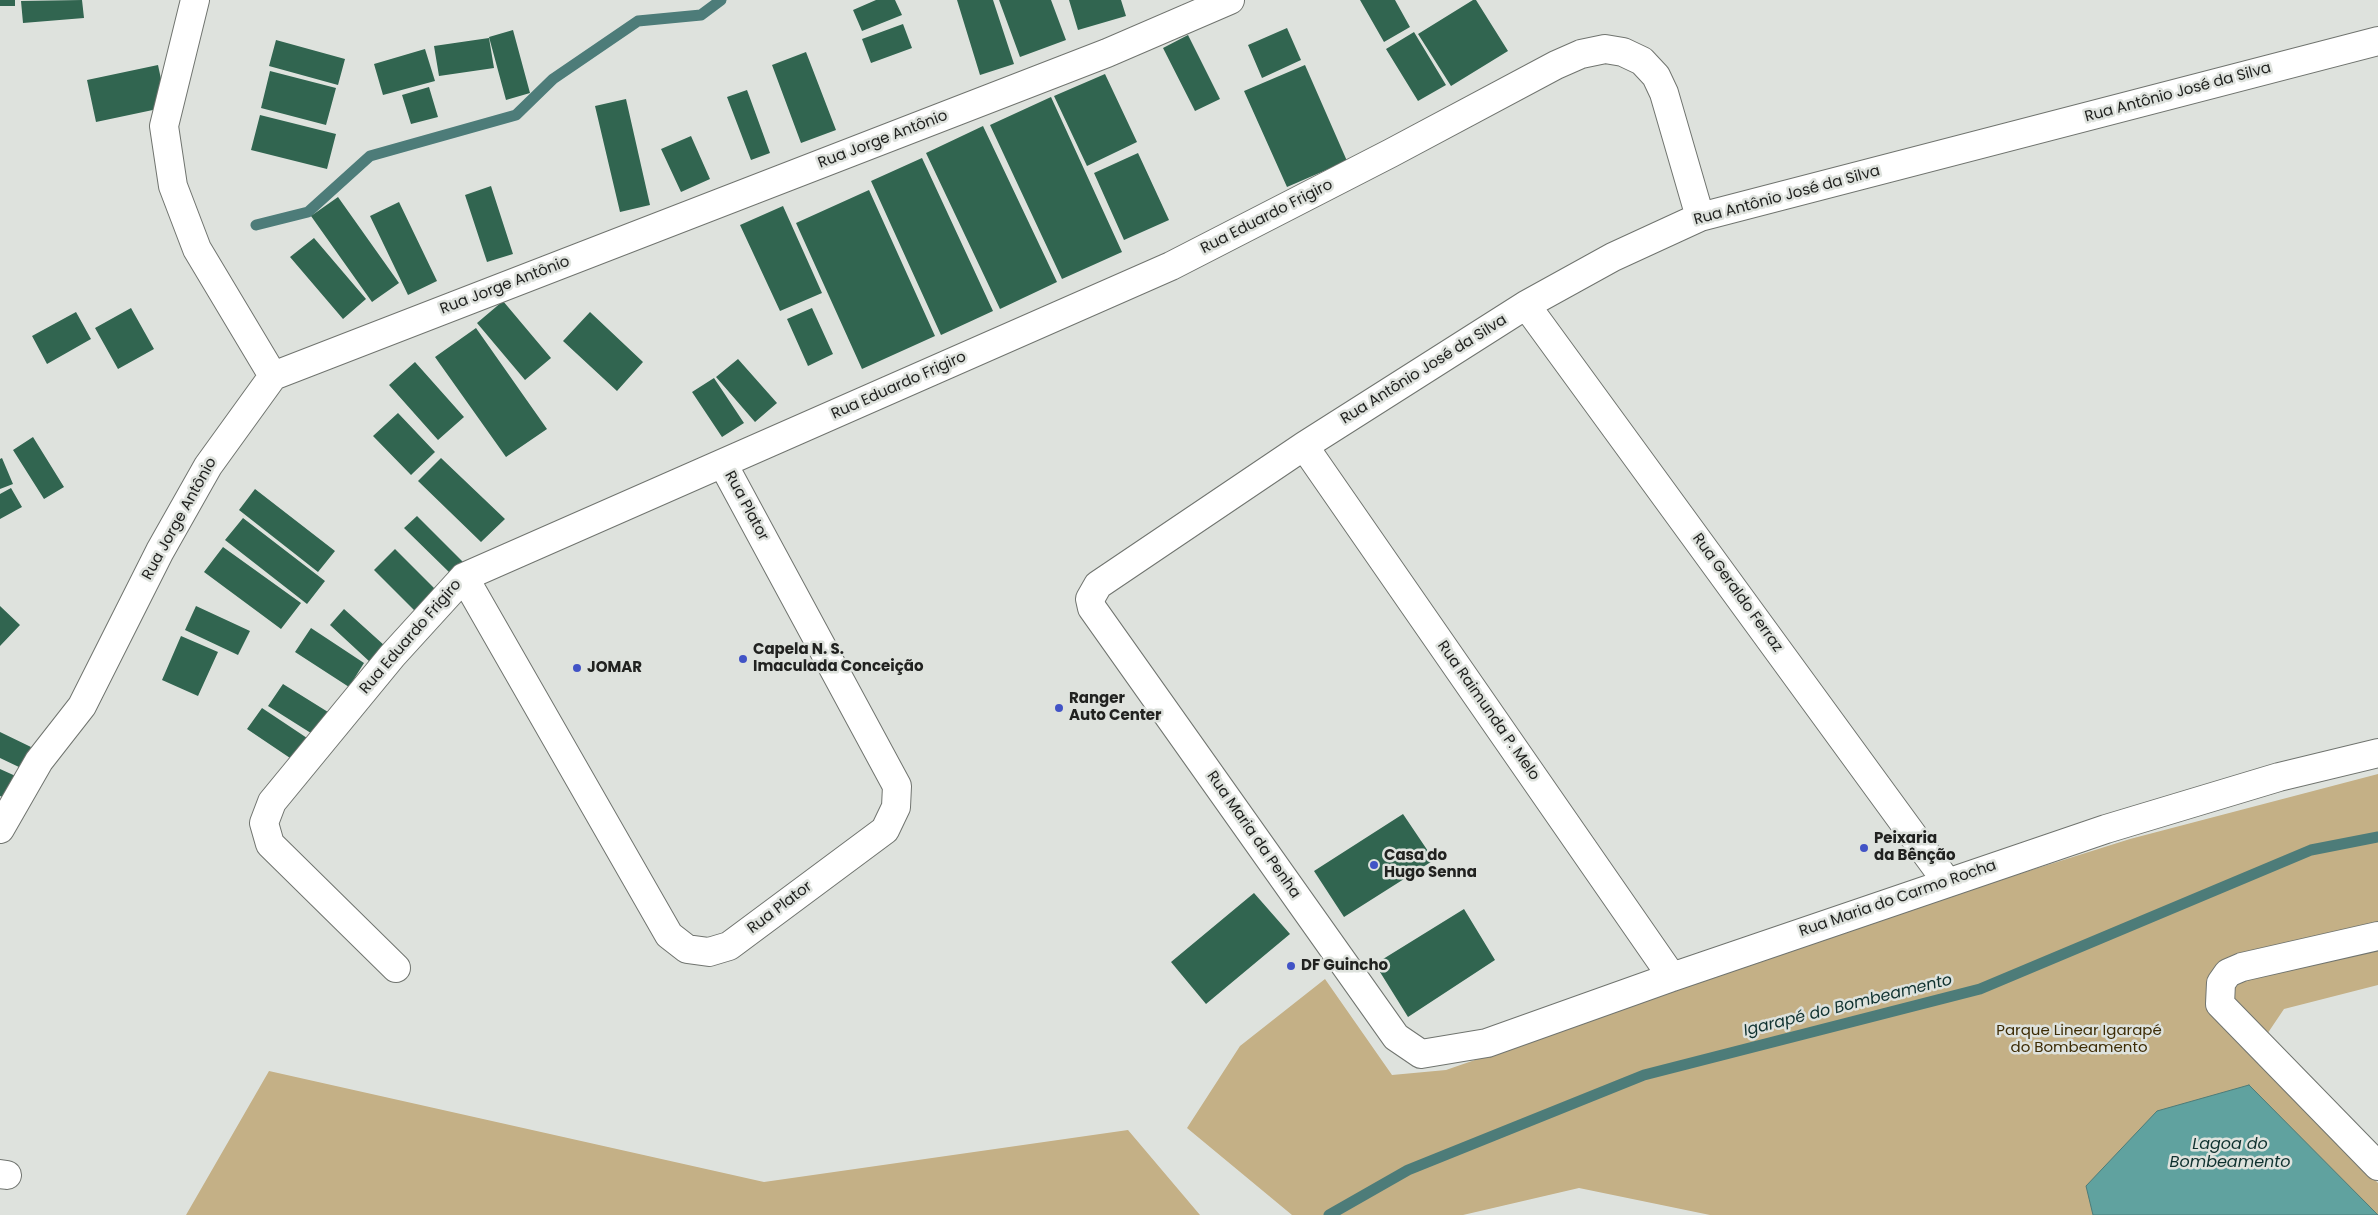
<!DOCTYPE html>
<meta charset="utf-8">
<style>
body{margin:0}
canvas{display:block;background:#dee2dd}
</style>
<canvas width="2378" height="1215"></canvas>
<script>
const g = document.querySelector('canvas').getContext('2d');
g.lineJoin = 'round';
function paint(path, color) { g.fillStyle = color; g.fill(path, 'evenodd'); }
const toPath = rows => new Path2D(rows.map(r => 'M' + r).join(''));
function strokePath(path, color, width, dash) { g.strokeStyle = color; g.lineWidth = width; g.lineCap = dash ? 'butt' : 'round'; g.setLineDash(dash || []); g.stroke(path); }
function write(font, color, halo, rows, align = 'center') {
  g.font = font + ' Poppins,sans-serif'; g.lineWidth = 5; g.setLineDash([]); g.textBaseline = 'middle'; g.strokeStyle = halo; g.fillStyle = color; for (const [text, x, y, turn = 0] of rows) {
    g.save(); g.translate(x, y); g.rotate((+turn || 0) * Math.PI / 180); g.textAlign = isNaN(turn) ? turn : align; if (halo) g.strokeText(text, 0, 0); g.fillText(text, 0, 0); g.restore();
  }
}
paint(toPath([
 [2378,774,2378,985,2284,1009,2255,1052,2378,1183,2378,1215,1710,1215,1579,1188,1463,1215,1292,1215,1187,1128,1240,1046,1325,979,1392,1075,1446,1070,1952,895,2130,839],
 [269,1071,764,1182,1128,1130,1200,1215,186,1215]
]), '#c4b086');
const water = toPath([
 [2249,1085,2378,1215,2093,1215,2086,1186,2157,1111,2249,1085]
]);
paint(water, '#60a29f');
strokePath(water, '#4d7c79', 1);
strokePath(toPath([
 [256,225,308,212,370,156,516,115,553,79,638,21,701,15,721,0],
 [1329,1215,1408,1170,1644,1075,1980,989,2311,850,2378,837]
]), '#4d7c79', 11);
paint(toPath([
 [0,0,15,0,15,6,0,6],
 [82,0,84,18,23,23,21,1],
 [876,0,895,0,902,15,862,31,853,10],
 [957,0,993,0,1014,64,980,75],
 [999,0,1051,0,1066,40,1020,57],
 [1069,0,1121,0,1126,16,1078,30],
 [1360,0,1395,0,1410,27,1384,42],
 [1473,0,1476,0,1508,51,1451,86,1418,34],
 [903,24,912,48,871,63,862,39],
 [1287,28,1301,60,1262,78,1248,45],
 [513,30,530,93,506,100,489,37],
 [1414,32,1446,85,1418,101,1386,49],
 [1188,35,1220,99,1195,111,1163,48],
 [489,38,494,68,439,76,434,46],
 [276,40,345,59,338,85,269,66],
 [425,49,435,81,383,95,374,64],
 [806,52,836,130,801,143,772,65],
 [158,65,167,107,96,122,87,80],
 [1305,65,1347,161,1287,187,1244,91],
 [270,71,336,88,326,125,261,108],
 [1105,74,1137,142,1087,166,1054,96],
 [429,87,438,117,411,124,402,95],
 [747,90,770,153,751,160,727,97],
 [1051,97,1122,252,1062,279,990,125],
 [626,99,650,205,620,212,595,106],
 [260,115,336,134,327,169,251,150],
 [983,126,1057,282,1000,309,926,153],
 [691,136,710,179,681,192,661,149],
 [1138,153,1169,220,1124,240,1094,173],
 [922,158,993,311,941,335,871,181],
 [491,186,513,254,487,262,465,195],
 [869,190,935,336,862,369,796,223],
 [338,197,399,283,372,302,311,216],
 [399,202,437,281,408,295,370,216],
 [783,206,822,293,780,311,740,225],
 [314,238,366,299,343,319,290,257],
 [503,301,551,358,525,380,477,323],
 [131,308,154,349,118,369,95,328],
 [812,308,833,354,808,366,787,319],
 [76,312,91,339,47,364,32,336],
 [590,312,643,362,617,391,563,341],
 [476,328,547,429,506,457,435,357],
 [738,359,777,403,755,422,716,377],
 [415,362,464,417,438,440,389,385],
 [714,378,744,423,722,437,692,392],
 [398,413,435,452,411,475,373,436],
 [33,437,64,487,44,499,13,450],
 [2,458,13,484,0,489,0,459],
 [441,458,505,519,481,542,418,481],
 [11,488,22,507,0,519,0,494],
 [255,489,335,551,318,572,239,510],
 [417,516,463,562,451,574,404,528],
 [243,518,325,581,307,604,225,540],
 [223,547,301,603,281,629,204,572],
 [395,549,437,591,416,612,374,570],
 [0,606,20,625,0,646],
 [196,606,250,631,238,655,185,630],
 [344,609,385,646,370,662,330,625],
 [311,628,364,663,349,687,295,652],
 [181,636,218,652,198,696,162,680],
 [283,684,328,712,314,735,268,706],
 [262,708,307,738,293,760,247,729],
 [0,732,31,747,21,768,0,758],
 [0,769,20,778,10,800,0,796],
 [1403,814,1434,860,1344,917,1314,871],
 [1254,893,1290,934,1206,1004,1171,962],
 [1464,909,1495,960,1408,1017,1375,964]
]), '#316550');
const street = toPath([
 [195,0,164,126,173,186,197,249,273,376],
 [2378,41,1700,217,1613,257,1526,305,1304,446,1098,585,1090,599,1092,608,1396,1037,1421,1054,1487,1043,1672,977,2106,829,2279,777,2378,753],
 [1526,305,1947,882],
 [1304,446,1672,977],
 [464,577,669,935,687,949,709,952,729,946,885,830,896,807,897,786,723,464],
 [0,829,39,761,82,706,160,551,208,466,273,376,1107,53,1230,0],
 [2378,936,2242,967,2228,973,2221,983,2220,1004,2378,1166],
 [396,968,270,844,264,823,272,802,392,656,464,577,1171,266,1391,153,1556,65,1581,54,1605,49,1623,52,1642,61,1656,76,1664,93,1700,217],
 [0,1174,7,1175]
]);
strokePath(street, '#70746f', 30);
strokePath(street, '#fff', 28);
for (const [x, y, r, color] of [
 [743,659,5,"#4153c6"],
 [577,668,5,"#4153c6"],
 [1059,708,5,"#4153c6"],
 [1864,848,5,"#4153c6"],
 [1374,865,5,"#4153c6"],
 [1291,966,5,"#4153c6"]
]) { const dot = new Path2D(); dot.arc(x, y, r, 0, 2 * Math.PI); g.fillStyle = color; g.fill(dot); strokePath(dot, '#dee2dd', 2); }
write('15px', '#212220', '#dee2dd', [
 ["Rua Antônio José da Silva",2178,93,-15],
 ["Rua Jorge Antônio",883,140,-21],
 ["Rua Antônio José da Silva",1787,196,-15],
 ["Rua Eduardo Frigiro",1267,217,-27],
 ["Rua Jorge Antônio",505,286,-21],
 ["Rua Antônio José da Silva",1424,370,-32],
 ["Rua Eduardo Frigiro",899,386,-24],
 ["Rua Plator",746,506,62],
 ["Rua Jorge Antônio",180,519,-61],
 ["Rua Geraldo Ferraz",1737,593,54],
 ["Rua Eduardo Frigiro",411,637,-49],
 ["Rua Raimunda P. Melo",1488,711,55],
 ["Rua Maria da Penha",1253,835,55],
 ["Rua Maria do Carmo Rocha",1898,899,-19],
 ["Rua Plator",780,908,-37]
]);
write('bold 15px', '#212220', '#dee2dd', [
 ["Capela N. S.",753,650],
 ["Imaculada Conceição",753,667],
 ["JOMAR",587,668],
 ["Ranger",1069,699],
 ["Auto Center",1069,716],
 ["Peixaria",1874,839],
 ["da Bênção",1874,856],
 ["Casa do",1384,856],
 ["Hugo Senna",1384,873],
 ["DF Guincho",1301,966]
], 'left');
write('15px', '#3d2c05', '#dee2dd', [
 ["Parque Linear Igarapé",2079,1031],
 ["do Bombeamento",2079,1048]
]);
write('italic 16px', '#0f312f', '#dee2dd', [
 ["Igarapé do Bombeamento",1848,1006,-14],
 ["Lagoa do",2230,1145],
 ["Bombeamento",2230,1163]
]);
</script>
